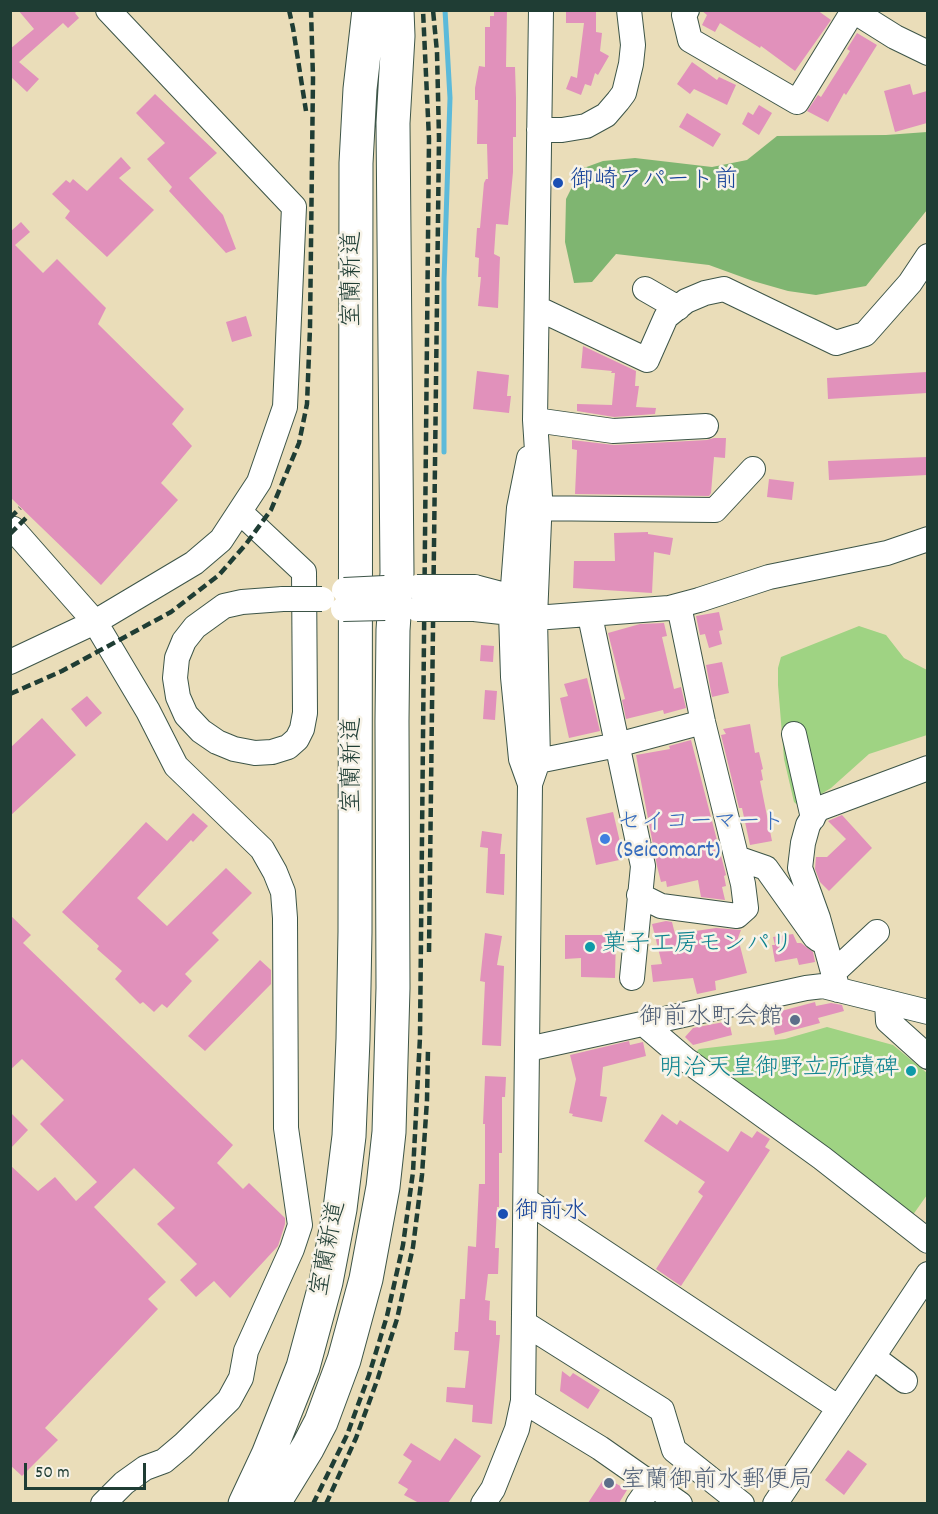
<!DOCTYPE html>
<meta charset="utf-8">
<style>
body{margin:0}
#map{position:relative;width:938px;height:1514px;overflow:hidden;background:#eaddb9;font-family:Dekko,sans-serif}
canvas{display:block}
.frame{position:absolute;inset:0;border:12px solid #1f3d34;pointer-events:none}
.scale{position:absolute;left:24px;top:1463px;width:122px;height:27px;box-sizing:border-box;border:3px solid #1f3d34;border-top:0;padding-left:8px;font-size:18px;line-height:21px;white-space:nowrap;color:#1f3d34;-webkit-text-stroke:4px #f7f3e8;paint-order:stroke}
</style>
<div id="map">
<canvas width="938" height="1514"></canvas>
<div class="frame"></div>
<div class="scale">50 m</div>
</div>
<script>
const g = document.querySelector('canvas').getContext('2d');
g.lineJoin = 'round';
function paint(path, color) { g.fillStyle = color; g.fill(path, 'evenodd'); }
const toPath = rows => new Path2D(rows.map(r => 'M' + r).join(''));
function strokePath(path, color, width, dash) { g.strokeStyle = color; g.lineWidth = width; g.lineCap = dash ? 'butt' : 'round'; g.setLineDash(dash || []); g.stroke(path); }
function write(font, color, halo, rows, align = 'center') {
  g.font = font + ' Dekko,"Klee One",sans-serif'; g.lineWidth = 5; g.setLineDash([]); g.textBaseline = 'middle'; g.strokeStyle = halo; g.fillStyle = color; for (const [text, x, y, turn = 0] of rows) {
    g.save(); g.translate(x, y); g.rotate((+turn || 0) * Math.PI / 180); g.textAlign = isNaN(turn) ? turn : align; if (halo) g.strokeText(text, 0, 0); g.fillText(text, 0, 0); g.restore();
  }
}
paint(toPath([
 [859,626,886,635,904,658,927,670,927,735,869,754,831,788,800,807,794,802,784,759,778,685,778,668,781,657],
 [827,1027,893,1045,927,1073,927,1195,910,1219,696,1052,699,1049,785,1039]
]), '#9fd383');
paint(toPath([
 [927,132,927,210,866,286,816,295,788,291,753,281,709,265,616,254,592,282,574,283,565,242,566,199,581,169,603,161,635,158,712,167,747,160,777,136,886,135]
]), '#7fb571');
strokePath(toPath([
 [444,452,444,280,450,98,445,10]
]), '#5cbada', 5);
paint(toPath([
 [18,10,78,10,75,13,79,18,68,28,63,23,19,62,39,79,27,92,10,76,10,49,34,29],
 [494,10,507,10,506,67,515,67,516,98,516,137,513,137,513,172,508,225,496,224,494,254,500,257,498,308,478,306,481,277,478,277,479,258,475,257,477,228,480,228,484,183,486,179,488,179,487,144,477,144,478,100,475,100,475,88,479,66,485,67,485,27,490,27,490,16,494,16],
 [566,10,596,10,596,32,602,33,600,51,609,56,598,75,595,73,591,86,585,84,581,95,566,89,571,76,577,78,584,23,566,23],
 [701,10,817,10,831,20,795,71,761,46,760,48,720,23,715,32,702,25,707,15],
 [857,33,877,45,846,95,844,93,828,122,807,111,818,95,821,97,850,51,847,49],
 [692,62,717,80,719,77,736,85,727,105,694,89,690,94,677,84],
 [910,84,913,95,927,91,927,123,895,132,884,91],
 [155,94,217,153,189,178,223,215,236,249,226,253,169,191,172,187,147,159,165,143,136,113],
 [759,105,772,113,759,135,742,124,748,112,753,115],
 [687,113,721,134,713,147,679,127],
 [121,157,131,168,119,178,154,210,107,257,65,218,70,211,52,194,66,180,70,183,73,179,87,191],
 [21,222,30,232,15,245,43,273,57,259,106,308,98,324,184,409,172,424,192,446,161,483,178,500,101,585,10,497,10,232],
 [246,316,252,336,232,342,226,322],
 [583,346,636,371,635,386,639,386,636,407,656,408,655,414,614,417,577,411,577,404,612,405,615,373,611,373,612,371,581,368],
 [477,371,509,375,507,396,511,396,509,413,473,409],
 [927,372,927,393,828,399,827,378],
 [714,438,726,438,725,458,714,457,711,493,709,496,575,494,577,450,572,449,572,440,614,445,707,440],
 [927,457,927,475,829,480,828,461],
 [769,479,794,482,792,500,767,497],
 [648,532,648,534,673,538,670,555,654,552,652,593,573,588,574,561,615,561,614,533],
 [719,612,723,630,719,631,722,644,709,648,705,634,700,635,696,616],
 [664,623,667,636,662,637,674,689,681,687,686,708,664,714,663,710,626,719,622,700,625,699,608,633,640,624],
 [481,645,494,646,493,662,480,661],
 [722,662,729,693,712,697,706,665],
 [587,678,600,731,569,738,560,698,568,696,564,684],
 [485,690,497,691,495,720,483,719],
 [87,696,102,713,86,727,71,709],
 [42,718,76,755,10,816,10,748],
 [750,724,755,753,759,752,763,769,761,770,763,780,760,781,772,841,750,845,742,808,739,808,721,735,726,734,723,729],
 [691,740,726,875,724,876,726,886,722,887,725,900,701,897,698,880,667,887,666,881,661,882,657,866,636,755,670,749,669,746],
 [613,812,624,859,596,865,586,818],
 [193,813,208,826,193,842,191,840,137,898,167,926,226,868,252,893,212,933,219,940,185,974,192,981,167,1008,162,1004,154,1012,143,1002,140,1004,115,979,122,971,97,949,99,946,62,912,146,822,167,841],
 [842,815,872,848,829,891,820,882,815,869,816,857,827,857,846,839,828,821],
 [482,831,502,834,500,854,505,854,504,895,486,893,488,848,480,847],
 [10,915,31,935,23,943,233,1145,217,1163,243,1189,249,1183,285,1218,285,1224,278,1246,230,1298,214,1281,196,1297,180,1280,197,1264,157,1224,175,1208,134,1168,94,1207,166,1282,148,1299,158,1309,45,1428,58,1440,22,1476,10,1465,10,1165,38,1191,55,1177,76,1201,97,1182,40,1124,64,1100,22,1059,10,1070],
 [666,921,672,922,675,934,716,928,741,930,738,938,747,973,715,981,716,990,697,994,693,978,653,982,651,965,662,964,652,924],
 [485,933,502,936,497,965,504,966,501,1046,482,1045,485,982,480,981],
 [793,934,797,943,801,943,813,952,815,962,799,965,797,958,775,962,772,945,775,945,773,937],
 [565,935,616,935,615,978,581,977,581,958,565,959],
 [260,960,271,970,271,984,205,1051,188,1036],
 [815,1002,816,1006,831,1003,842,1005,844,1011,818,1018,820,1023,775,1035,770,1014],
 [729,1021,732,1035,693,1045,685,1037,693,1028],
 [629,1041,630,1045,643,1042,646,1056,603,1067,600,1096,607,1097,602,1122,572,1116,573,1114,569,1113,576,1079,570,1055],
 [485,1076,506,1077,505,1097,502,1097,502,1153,499,1153,499,1207,497,1207,495,1248,499,1248,498,1274,488,1274,485,1300,490,1301,489,1320,496,1321,496,1335,500,1335,492,1424,472,1422,473,1405,446,1402,447,1387,465,1388,469,1351,454,1350,455,1332,458,1332,460,1299,465,1299,468,1246,476,1247,479,1184,485,1184,485,1124,483,1124],
 [10,1112,28,1130,10,1149],
 [662,1114,677,1125,680,1120,728,1152,741,1131,752,1138,757,1131,770,1139,765,1147,770,1150,681,1286,656,1269,703,1196,698,1192,705,1182,644,1141],
 [562,1371,570,1377,573,1373,600,1390,588,1409,560,1391],
 [455,1438,481,1456,448,1503,419,1503,404,1495,408,1489,398,1483,412,1461,403,1455,411,1443,440,1461],
 [848,1450,867,1464,844,1495,825,1480],
 [605,1477,627,1490,619,1503,588,1503]
]), '#e191bb');
const minor = toPath([
 [687,10,684,15,690,40,797,102,853,11],
 [852,10,895,37,928,53],
 [539,130,562,130,586,126,606,115,618,101,624,93,631,64,633,45,629,10],
 [645,289,678,308],
 [537,308,647,360,666,317,686,301,705,293,724,289,836,343,865,334,910,283,928,256],
 [535,420,613,431,706,426],
 [529,458,519,508,511,613,513,677,521,759,530,784],
 [524,508,715,510,753,469],
 [240,512,304,572,305,713,302,729,297,739,288,747,272,752,255,753,234,749,217,742,201,731,186,715,178,697,175,678,177,658,184,641,195,627,224,606,242,602,283,599],
 [10,530,13,529,95,622,148,711,176,766,262,849,275,872,283,892,285,918,286,1128,300,1225,292,1249,246,1351,241,1378,229,1400,183,1445,164,1461,145,1468,124,1483,103,1504],
 [475,587,513,597,523,606],
 [474,609,511,613,535,618,669,608,699,600,769,577,887,553,928,539],
 [590,616,643,866,632,978],
 [10,662,95,622,194,563,221,540,259,482,285,407,294,207,108,10],
 [794,734,813,818],
 [538,761,617,745,703,722],
 [737,858,766,868,815,937,819,940],
 [639,895,661,906,737,916,746,908,743,884,703,722,679,606],
 [833,973,877,932],
 [838,990,818,918,800,868,803,843,808,825,818,809,928,768],
 [887,1002,888,1021,928,1057],
 [644,1024,685,1059,822,1158,928,1241],
 [528,1049,806,988,823,986,928,1012],
 [526,1200,839,1408],
 [524,1323,662,1410,674,1450,742,1504],
 [873,1357,905,1381],
 [523,1401,600,1448,680,1504],
 [483,1504,493,1489,517,1429,523,1401,530,784,538,761,535,618,540,497,535,420,541,10],
 [638,1504,652,1484],
 [775,1504,928,1274]
]);
const highway = toPath([
 [245,1504,268,1455,303,1367,326,1282,340,1209,349,1136,353,1039,355,932,356,163,360,89,369,10],
 [273,1504,308,1447,321,1422,344,1360,366,1279,383,1187,389,1132,393,988,392,721,393,630,397,573,393,123,398,36,397,10]
]);
strokePath(minor, '#3d5548', 26);
strokePath(highway, '#3d5548', 35);
strokePath(minor, '#fff', 24);
strokePath(highway, '#fff', 33);
strokePath(toPath([
 [289,10,293,28,306,111],
 [10,518,20,508],
 [10,534,28,516],
 [10,694,62,671,171,612,219,575,246,544,271,510,299,443,307,404,310,328,313,78,311,10],
 [429,952,439,138,437,52,433,10],
 [313,1504,347,1435,369,1375,387,1316,403,1245,413,1172,420,1037,429,139,423,10],
 [326,1504,356,1438,378,1378,397,1319,413,1247,422,1175,427,1100,428,1048]
]), '#1f3d34', 4.5, [9, 4.5]);
const minorBridge = toPath([
 [417,587,475,587],
 [344,590,385,588],
 [283,599,322,599],
 [343,609,385,608],
 [417,609,474,609]
]);
strokePath(minorBridge, '#3d5548', 26, []);
strokePath(minorBridge, '#fff', 24);
for (const [x, y, r, color] of [
 [558,183,6,"#1a4fb4"],
 [605,839,6,"#3f7fe0"],
 [590,947,6,"#0f9aa8"],
 [795,1020,6,"#5c6f8a"],
 [911,1071,6,"#0f9aa8"],
 [503,1214,6,"#1a4fb4"],
 [609,1483,6,"#5c6f8a"]
]) { const dot = new Path2D(); dot.arc(x, y, r, 0, 2 * Math.PI); g.fillStyle = color; g.fill(dot); strokePath(dot, '#f7f3e8', 2); }
write('24px', '#164399', '#f7f3e8', [
 ["御崎アパート前",570,183],
 ["御前水",515,1214]
], 'left');
write('24px', '#1f3d34', '#f7f3e8', [
 ["室蘭新道",355,279,-90],
 ["室蘭新道",355,765,-90],
 ["室蘭新道",331,1249,-79]
]);
write('24px', '#366cbe', '#f7f3e8', [
 ["セイコーマート",617,825],
 ["(Seicomart)",617,853]
], 'left');
write('24px', '#0d838f', '#f7f3e8', [
 ["菓子工房モンパリ",602,947],
 ["明治天皇御野立所蹟碑",899,1071,"right"]
], 'left');
write('24px', '#4e5e75', '#f7f3e8', [
 ["御前水町会館",783,1020],
 ["室蘭御前水郵便局",621,1483,"left"]
], 'right');
</script>
